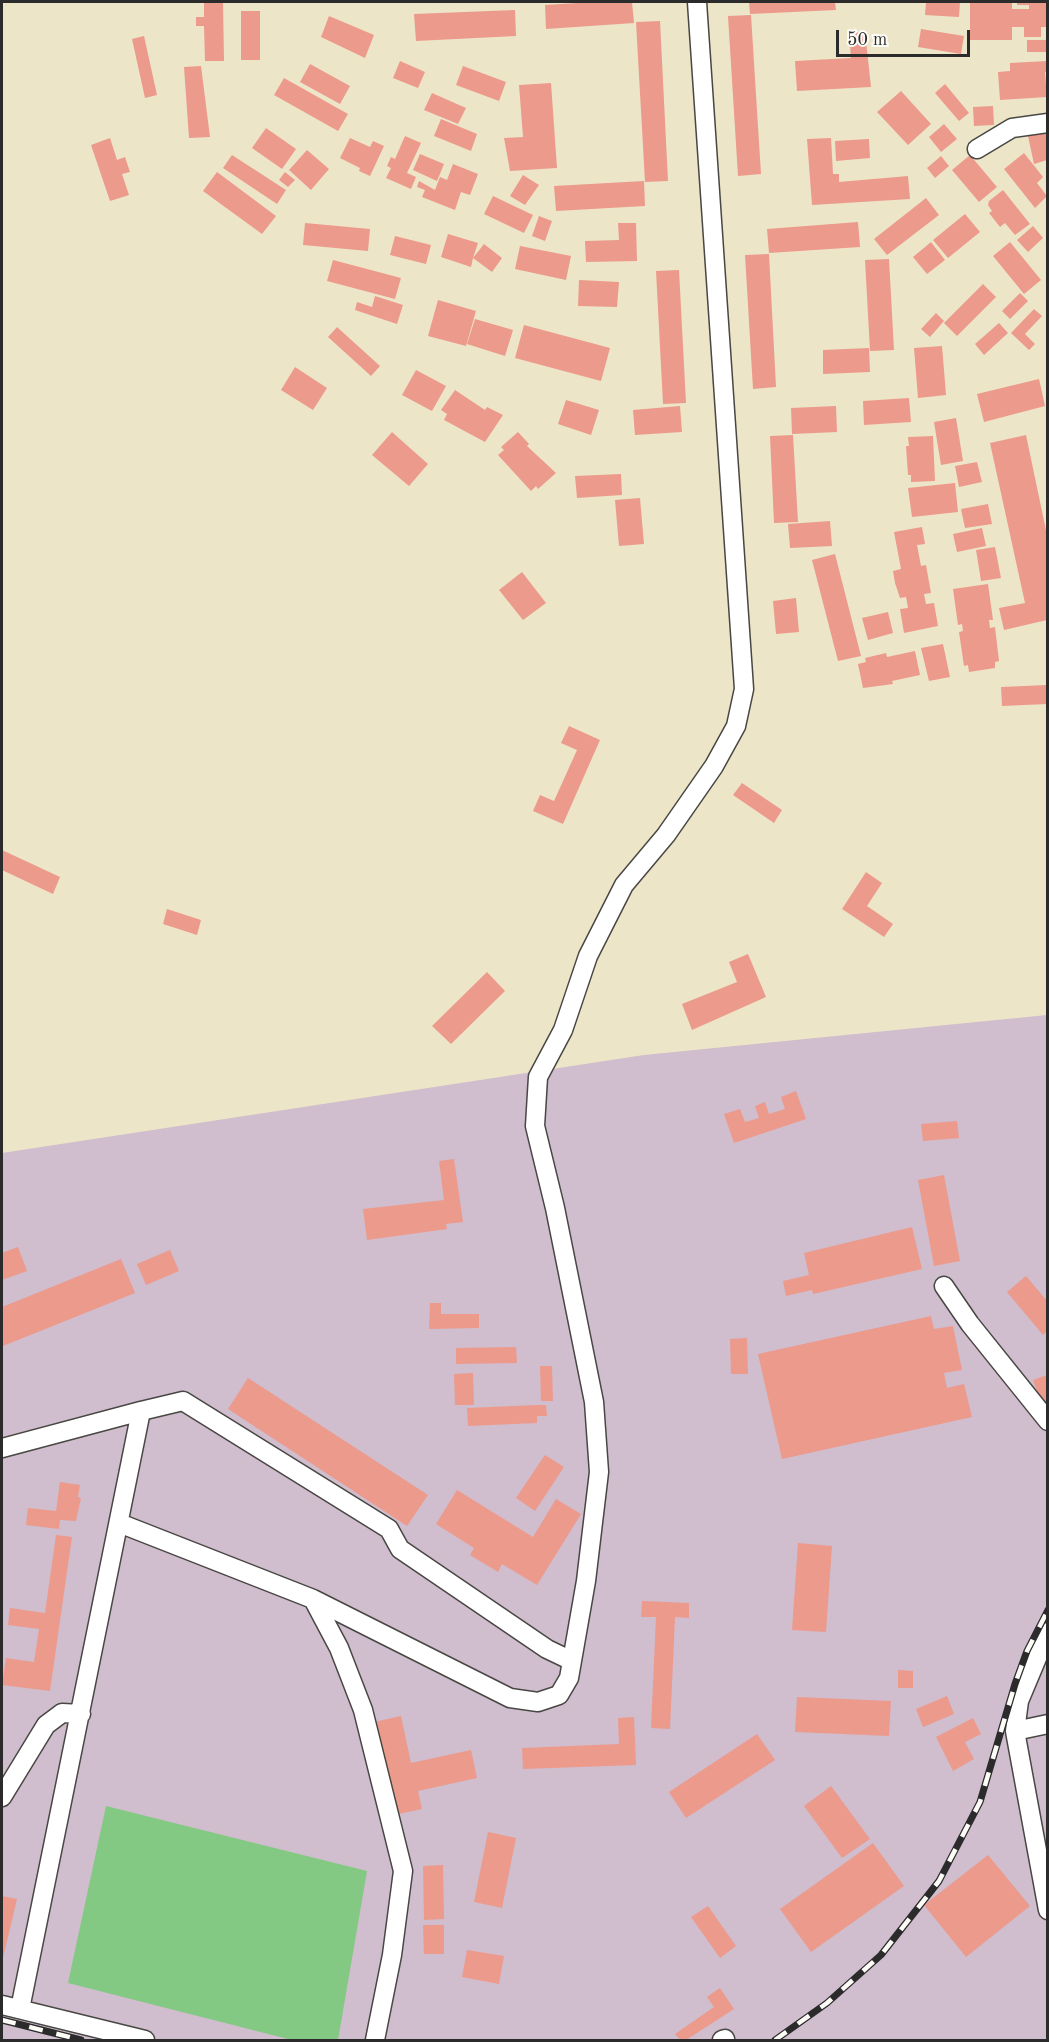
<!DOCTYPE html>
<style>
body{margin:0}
#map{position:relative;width:1049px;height:2042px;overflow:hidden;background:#ede5c8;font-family:"Old Standard TT",serif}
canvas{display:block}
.frame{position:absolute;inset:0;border:3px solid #2b2b2b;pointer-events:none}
.scale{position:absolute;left:836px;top:30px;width:134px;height:27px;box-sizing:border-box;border:3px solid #2b2b2b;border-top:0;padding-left:8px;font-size:18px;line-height:21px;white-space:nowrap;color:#2b2b2b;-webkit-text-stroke:4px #fdfcf7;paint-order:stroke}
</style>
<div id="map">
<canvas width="1049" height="2042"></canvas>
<div class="frame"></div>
<div class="scale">50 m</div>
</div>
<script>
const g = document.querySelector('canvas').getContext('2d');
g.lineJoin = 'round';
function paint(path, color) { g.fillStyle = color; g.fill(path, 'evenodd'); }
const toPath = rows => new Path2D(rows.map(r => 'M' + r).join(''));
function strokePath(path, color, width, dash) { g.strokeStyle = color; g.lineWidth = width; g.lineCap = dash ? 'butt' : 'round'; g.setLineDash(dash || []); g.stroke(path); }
paint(toPath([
 [1047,1015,1047,2040,2,2040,2,1153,644,1055]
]), '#d0bdcd');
paint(toPath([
 [106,1806,367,1871,338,2040,292,2040,68,1983]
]), '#83c883');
paint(toPath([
 [204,2,223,2,224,61,205,61,204,26,196,26,196,17,204,17],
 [594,2,632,2,634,23,546,29,545,5],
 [749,2,835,2,836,10,750,14],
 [926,2,960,2,959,17,925,15],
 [970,2,1012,2,1012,9,1029,9,1029,5,1017,5,1017,2,1047,2,1047,27,1041,27,1041,37,1024,37,1024,27,1012,27,1012,40,970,40],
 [515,10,516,36,416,41,414,14],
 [241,11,260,11,260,60,241,60],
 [751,15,761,174,738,176,728,16],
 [329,16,374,35,365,58,321,37],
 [660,21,668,181,645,182,636,22],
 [921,29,964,36,961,54,918,47],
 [865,32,871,87,797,91,795,61,851,58,849,33],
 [144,36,157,95,145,98,132,39],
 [1027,40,1047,40,1047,52,1027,52],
 [400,61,425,72,418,88,393,78],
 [1047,61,1047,72,1045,72,1047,97,1000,100,998,72,1010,71,1010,63],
 [310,64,350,86,340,104,300,82],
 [201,66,210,137,189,138,184,67],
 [463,66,506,82,499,101,456,85],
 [284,78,348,114,338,131,274,95],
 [551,83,557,168,510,171,504,138,523,137,519,85],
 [945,84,969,113,959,121,935,93],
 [901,91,931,124,908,145,877,112],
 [432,93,466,108,458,124,424,110],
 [993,106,994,125,974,126,973,107],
 [441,119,477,134,471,151,434,136],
 [944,124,957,139,941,152,929,137],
 [266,128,296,149,282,169,252,148],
 [1047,131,1047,160,1034,164,1028,136],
 [405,136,421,143,407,173,416,177,411,189,386,178,391,168,387,166,391,157,395,159],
 [110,138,117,160,125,157,130,172,122,174,129,195,110,201,91,145],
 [350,138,370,147,373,141,384,146,370,176,359,171,360,168,340,158],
 [831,138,833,174,839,174,839,182,908,176,910,199,812,205,807,139],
 [869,139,870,158,836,161,835,141],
 [307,150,329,169,311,190,289,170],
 [1024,153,1043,177,1037,183,1047,196,1035,208,1004,169],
 [420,154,444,164,437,181,413,170],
 [232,155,286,190,277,204,223,168],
 [970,155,997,187,979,202,952,170],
 [941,156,949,166,935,178,927,168],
 [453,164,478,174,470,195,461,192,455,210,422,197,425,190,417,187,419,181,435,190,440,177,447,180],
 [217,172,276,216,262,234,203,191],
 [285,172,295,180,288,187,279,180],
 [523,175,539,185,525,205,510,196],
 [644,181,645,206,556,211,554,186],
 [1003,190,1030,224,1015,235,1005,223,1000,227,989,213,992,211,988,205,989,201],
 [493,196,533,215,524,233,484,214],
 [926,198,939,215,887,255,874,239],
 [965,214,980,232,948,258,933,240],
 [539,216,552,221,545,241,532,236],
 [858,222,860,247,769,253,767,229],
 [305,223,370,229,368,251,303,245],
 [618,223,636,223,637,261,586,262,585,241,619,240],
 [1033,226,1043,238,1028,252,1017,240],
 [448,234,478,243,473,258,484,244,502,258,492,272,473,258,471,267,441,257],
 [395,236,431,245,426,264,390,255],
 [931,242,945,260,927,274,913,257],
 [1010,242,1041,280,1024,294,993,256],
 [520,246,571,256,566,280,515,269],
 [769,254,776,387,753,389,745,255],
 [889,259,894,350,870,351,865,260],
 [333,260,401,278,395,299,327,281],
 [679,270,686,403,663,404,656,271],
 [579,280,619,282,617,307,578,306],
 [983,284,996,297,957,336,944,323],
 [1020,293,1028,301,1010,319,1002,311],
 [375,296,403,305,397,324,355,310,357,302,372,307],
 [438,300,476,311,466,346,428,336],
 [1034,309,1042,316,1025,334,1035,344,1029,350,1011,333],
 [936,313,944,321,930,337,921,329],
 [475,319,513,330,505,356,467,344],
 [999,323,1008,333,984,355,975,344],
 [524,325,610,348,601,381,515,358],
 [337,327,380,366,371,376,328,337],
 [942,346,946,395,918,398,914,348],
 [869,348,870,372,823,374,823,350],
 [295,367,327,388,313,410,281,390],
 [416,370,446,386,432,411,402,395],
 [1039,379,1045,406,984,422,977,394],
 [455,390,485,410,487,407,503,415,485,442,444,420,447,414,441,410],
 [909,398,911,422,864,425,863,401],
 [566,400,599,410,591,435,558,424],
 [680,406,682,432,635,435,633,410],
 [836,406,837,432,792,434,791,408],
 [956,418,963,461,941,465,934,422],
 [392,432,428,464,409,486,372,455],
 [518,432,529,444,527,446,556,473,538,489,536,486,531,491,498,455,504,450,501,447],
 [793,435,798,522,774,523,770,436],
 [1026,435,1047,535,1047,620,1004,630,999,608,1025,603,990,443],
 [933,436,935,481,911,482,911,475,908,475,906,446,909,446,908,437],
 [977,462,982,482,959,487,955,466],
 [621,474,622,495,577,498,575,476],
 [955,483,958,512,912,517,908,488],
 [640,498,644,544,619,546,615,500],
 [988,504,992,524,965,528,961,509],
 [830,521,832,546,790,548,788,524],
 [922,527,925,544,917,545,921,566,926,565,931,593,924,594,926,604,934,603,938,626,904,633,900,609,908,608,906,597,900,598,895,583,893,571,901,569,894,532],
 [982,528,986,546,957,552,953,534],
 [995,547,1001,578,981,581,976,550],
 [835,554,861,656,838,661,812,560],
 [522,572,546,603,523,620,499,590],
 [988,584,993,620,989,620,990,628,995,627,999,661,995,662,995,668,969,672,968,665,964,666,959,632,963,631,962,624,958,625,953,589],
 [796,598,799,632,776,634,773,601],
 [888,612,893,633,868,640,862,618],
 [943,644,950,677,929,681,921,648],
 [915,651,920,675,892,681,893,684,863,688,858,664,866,662,865,658,886,653,887,657],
 [1047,685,1047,704,1002,706,1001,687],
 [569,726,600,740,563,824,533,811,540,795,554,801,577,750,561,743],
 [742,783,782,810,774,823,733,795],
 [2,850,60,877,53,894,2,870],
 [866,872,882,883,867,906,893,924,884,937,842,909],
 [167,909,201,920,197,935,163,924],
 [748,954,766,997,692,1030,682,1004,737,982,729,962],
 [487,972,505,991,451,1044,432,1026],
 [796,1091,806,1119,734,1143,724,1114,740,1109,745,1122,759,1118,755,1106,765,1102,769,1114,785,1109,781,1097],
 [957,1121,959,1138,923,1141,921,1124],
 [454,1159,463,1222,446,1224,447,1229,367,1240,363,1209,444,1200,439,1161],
 [944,1175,960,1261,934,1266,918,1180],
 [912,1227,922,1269,813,1294,812,1290,786,1296,783,1281,809,1275,804,1253],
 [18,1247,27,1271,2,1280,2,1253],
 [170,1250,179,1271,146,1285,137,1264],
 [121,1259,135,1293,3,1346,2,1307],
 [1026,1276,1047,1301,1047,1331,1043,1335,1007,1292],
 [430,1303,441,1303,441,1314,479,1314,479,1328,429,1329],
 [931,1316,934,1329,953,1326,962,1370,944,1373,947,1388,964,1384,972,1417,782,1459,758,1354],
 [747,1338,748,1374,731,1374,730,1339],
 [516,1347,517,1363,456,1364,456,1348],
 [540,1366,552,1366,553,1401,541,1401],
 [473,1373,474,1405,455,1405,454,1374],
 [1047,1375,1047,1403,1042,1405,1033,1380],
 [248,1378,428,1495,407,1526,228,1409],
 [537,1405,546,1405,547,1416,537,1416,537,1423,468,1426,467,1408],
 [545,1455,564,1467,535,1511,516,1498],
 [60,1482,80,1485,78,1497,81,1498,76,1521,60,1520,59,1529,26,1525,28,1508,56,1511],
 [457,1490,533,1537,556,1499,581,1514,537,1585,502,1564,498,1572,470,1555,474,1548,436,1524],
 [56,1535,72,1537,50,1691,2,1685,6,1658,34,1662,39,1629,8,1625,10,1608,45,1613],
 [798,1543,832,1546,826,1632,792,1630],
 [642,1601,689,1603,689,1618,675,1617,670,1729,651,1728,656,1617,641,1617],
 [898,1670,913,1671,913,1688,898,1688],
 [947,1696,954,1714,923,1727,916,1709],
 [797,1697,891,1701,889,1736,795,1732],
 [401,1716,411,1763,471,1750,477,1778,418,1791,422,1809,394,1815,374,1722],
 [634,1717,636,1765,523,1769,522,1748,619,1744,618,1718],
 [973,1718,981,1734,965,1742,974,1759,953,1771,936,1737],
 [757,1734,775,1760,686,1818,669,1792],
 [831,1786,870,1839,842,1858,804,1806],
 [488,1832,516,1838,502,1908,474,1902],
 [873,1843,904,1886,811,1952,780,1909],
 [988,1855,1030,1906,966,1957,924,1905],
 [443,1865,444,1919,424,1920,423,1866],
 [2,1896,17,1899,2,1962],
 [708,1906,736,1946,720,1958,691,1917],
 [423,1925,444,1925,444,1954,424,1954],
 [467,1950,504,1956,499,1984,462,1977],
 [720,1988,734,2009,686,2040,680,2040,675,2034,714,2007,707,1997]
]), '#ec9a8c');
const minor = toPath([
 [977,149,1012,128,1048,123],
 [944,1286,970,1324,1048,1421],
 [2,1448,141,1411],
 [119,1523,313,1599,510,1698,538,1702,559,1695,569,1678,586,1581,599,1472,594,1402,555,1208,535,1126,538,1077,563,1030,588,956,624,885,666,835,714,766,736,726,744,689,697,2],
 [313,1599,339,1648,363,1710,403,1871,392,1955,375,2040],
 [1048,1632,1019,1701,1015,1731,1048,1910],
 [1015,1731,1048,1724],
 [2,1797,46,1725,62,1713,81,1714],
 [2,2005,145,2040],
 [20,2009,141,1411,183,1401,389,1529,400,1549,547,1649,572,1661],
 [722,2040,725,2039]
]);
strokePath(minor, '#484743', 21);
strokePath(minor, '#fff', 18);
const rail = toPath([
 [2,2020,81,2040],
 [775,2040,827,2003,881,1955,939,1881,980,1802,1015,1684,1027,1651,1048,1610]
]);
strokePath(rail, '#2b2b2b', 7);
strokePath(rail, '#fdfcf7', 4.5, [14]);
</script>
